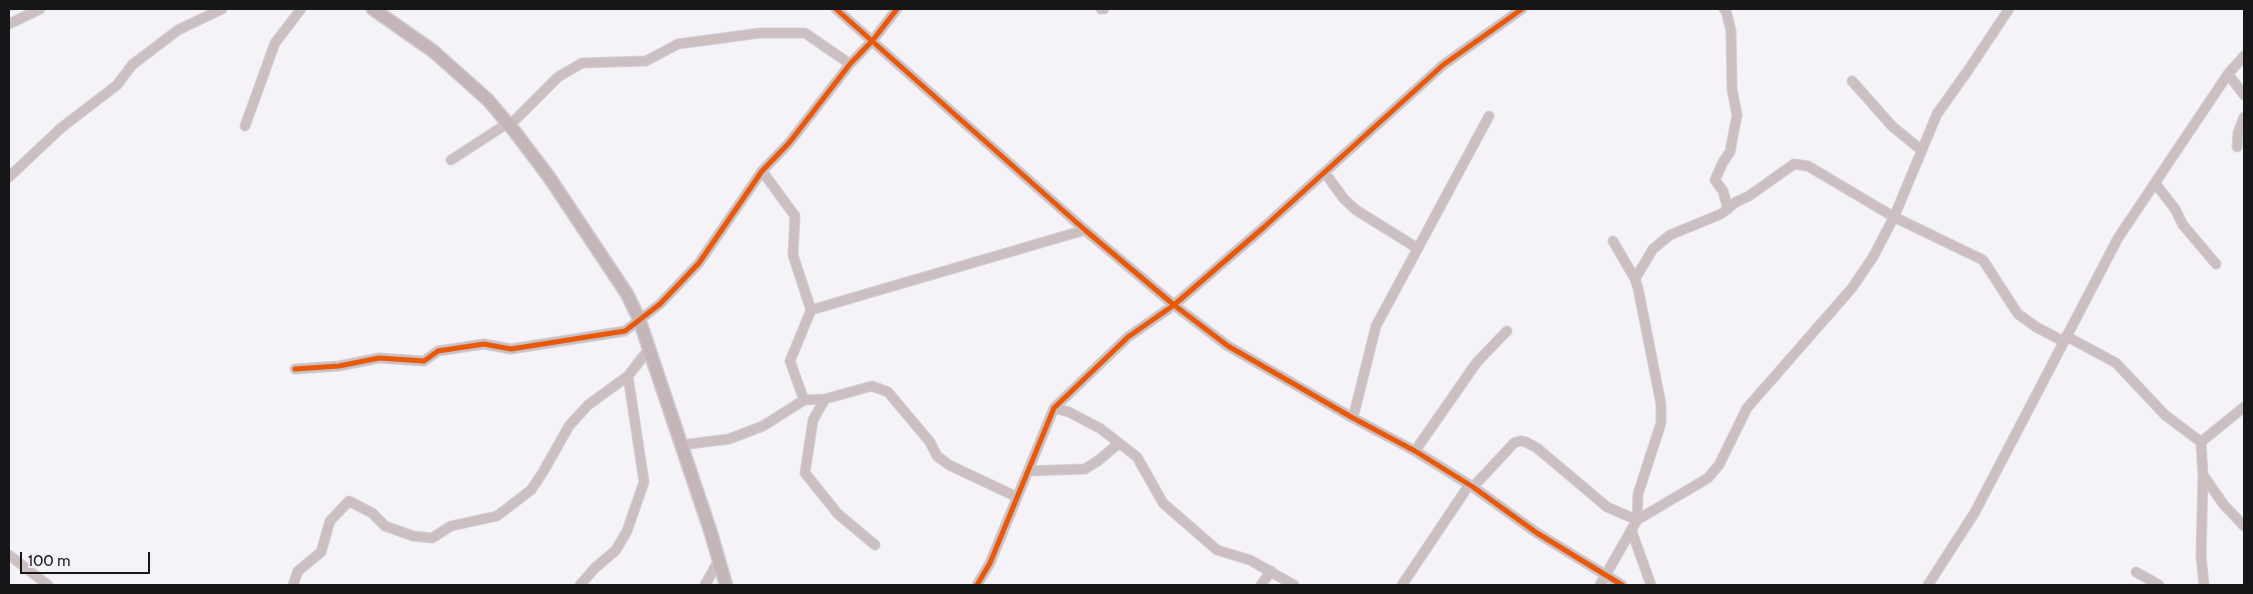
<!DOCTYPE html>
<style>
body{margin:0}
#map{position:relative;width:2253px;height:594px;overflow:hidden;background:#f5f2f8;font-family:Cabin,sans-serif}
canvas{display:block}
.frame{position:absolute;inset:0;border:10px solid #161518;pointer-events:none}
.scale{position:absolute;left:20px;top:552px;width:130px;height:22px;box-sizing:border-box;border:2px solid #161518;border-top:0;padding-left:6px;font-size:15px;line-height:18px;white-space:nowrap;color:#161518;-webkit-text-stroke:4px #f4f0fa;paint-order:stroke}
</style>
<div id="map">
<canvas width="2253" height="594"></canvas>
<div class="frame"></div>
<div class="scale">100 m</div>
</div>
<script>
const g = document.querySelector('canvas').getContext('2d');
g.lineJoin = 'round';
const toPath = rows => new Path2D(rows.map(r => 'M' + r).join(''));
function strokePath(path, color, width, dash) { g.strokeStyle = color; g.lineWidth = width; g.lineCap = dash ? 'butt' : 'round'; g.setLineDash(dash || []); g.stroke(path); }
const street = toPath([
 [836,9,1085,230,1174,305,1228,346,1353,418,1415,451,1473,487,1537,533,1622,585],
 [1101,9,1104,9],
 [1724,9,1726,11,1731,31,1732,89,1737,115,1730,152,1723,162,1715,180,1723,191,1728,209],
 [9,24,40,9],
 [2228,74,2244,95],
 [1852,81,1892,126,1921,150],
 [245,126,275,43,301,9],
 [2237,147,2238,133,2244,117],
 [451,160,508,123,510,125,558,77,582,63,646,61,678,44,760,33,805,33,850,64],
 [762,171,795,216,793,255,811,310,790,361,804,400],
 [1325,173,1344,199,1356,210,1417,248],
 [9,177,61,128,117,85,132,65,178,30,222,9],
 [2155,183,2175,209,2183,225,2216,264],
 [1635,279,1653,249,1670,235,1721,214,1736,202,1749,196,1794,164,1808,166,1894,217,1983,260,2018,314,2036,327,2063,341],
 [811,310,1085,230],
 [2066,336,2116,363,2165,415,2201,442,2203,475,2224,505,2244,526],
 [295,369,339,366,379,358,424,361,438,351,484,344,511,349,625,331,660,304,699,263,762,171,789,143,850,64,873,40,897,9],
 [825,399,813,420,805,473,838,514,875,545],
 [1054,408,1069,412,1101,429,1137,457,1163,503,1217,550,1250,560,1294,585],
 [1353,418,1376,326,1489,116],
 [2201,442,2244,407],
 [681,445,729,439,763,426,804,400,825,399,872,386,888,392,930,442,937,456,949,465,1017,497],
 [1415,451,1477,362,1507,331],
 [1028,471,1085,469,1099,460,1119,443],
 [2203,475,2201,556,2204,585],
 [1473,487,1514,443,1520,441,1526,442,1537,448,1607,507,1637,520],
 [1637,520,1708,478,1719,465,1747,408,1852,288,1873,257,1894,217,1937,114,1969,69,2009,9],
 [1632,532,1651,585],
 [9,555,48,585],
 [2136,572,2159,585],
 [293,585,298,571,321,552,330,521,349,501,372,513,385,526,413,536,432,538,451,526,497,516,531,490,543,472,569,426,588,405,628,376,649,349],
 [580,585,595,568,616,550,627,531,644,482,628,376],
 [705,585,719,560],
 [977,585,990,563,1054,408,1128,337,1174,305,1263,228,1443,65,1522,9],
 [1261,585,1271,571],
 [1402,585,1469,485],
 [1600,585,1637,520,1638,494,1661,423,1661,404,1638,288,1635,279,1613,241],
 [1928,585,1975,512,2118,238,2228,74,2244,56]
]);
const secondary = toPath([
 [373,9,433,51,488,100,515,132,549,177,627,294,639,319,711,533,726,585]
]);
strokePath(street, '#d1cfd3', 11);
strokePath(secondary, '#d1cfd3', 15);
strokePath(street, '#ccbfc2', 9);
strokePath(secondary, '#c4b5b9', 12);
strokePath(toPath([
 [836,9,1085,230,1174,305,1228,346,1353,418,1415,451,1473,487,1537,533,1622,585],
 [295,369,339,366,379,358,424,361,438,351,484,344,511,349,625,331,660,304,699,263,762,171,789,143,850,64,873,40,897,9],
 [977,585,990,563,1054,408,1128,337,1174,305,1263,228,1443,65,1522,9]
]), '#e8590c', 5);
</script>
